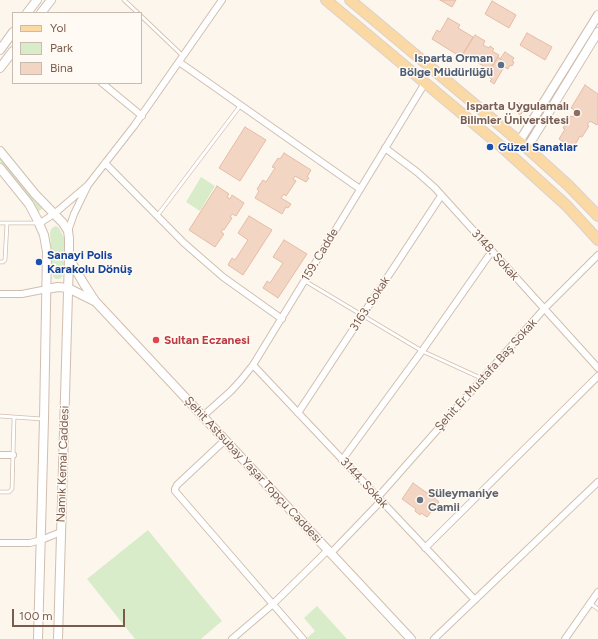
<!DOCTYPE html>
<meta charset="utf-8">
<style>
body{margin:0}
#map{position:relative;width:598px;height:639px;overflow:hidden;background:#fdf6ec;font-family:Figtree,sans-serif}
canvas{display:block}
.legend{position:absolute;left:12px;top:12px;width:130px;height:72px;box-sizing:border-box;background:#fffaf3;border:1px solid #cabbb1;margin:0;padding:5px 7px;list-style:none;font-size:12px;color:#7a5c4d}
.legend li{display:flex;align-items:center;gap:8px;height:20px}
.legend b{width:20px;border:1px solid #cabbb1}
.scale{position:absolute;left:12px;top:609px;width:113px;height:18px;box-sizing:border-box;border:2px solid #7a5c4d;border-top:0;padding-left:5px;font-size:12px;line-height:14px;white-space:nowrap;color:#7a5c4d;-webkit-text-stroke:3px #fffaf3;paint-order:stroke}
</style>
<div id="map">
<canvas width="598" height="639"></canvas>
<ul class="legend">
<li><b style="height:5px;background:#fbd9a5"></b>Yol</li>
<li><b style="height:11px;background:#d8ecc9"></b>Park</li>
<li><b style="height:11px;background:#f3d5c3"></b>Bina</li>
</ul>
<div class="scale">100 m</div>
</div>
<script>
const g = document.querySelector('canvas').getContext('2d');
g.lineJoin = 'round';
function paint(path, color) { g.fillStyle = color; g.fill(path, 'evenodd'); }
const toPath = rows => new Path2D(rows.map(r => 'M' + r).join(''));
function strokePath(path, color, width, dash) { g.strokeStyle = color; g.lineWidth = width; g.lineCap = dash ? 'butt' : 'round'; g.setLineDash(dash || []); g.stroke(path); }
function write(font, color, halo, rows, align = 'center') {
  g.font = font + ' Figtree,sans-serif'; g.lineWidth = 3; g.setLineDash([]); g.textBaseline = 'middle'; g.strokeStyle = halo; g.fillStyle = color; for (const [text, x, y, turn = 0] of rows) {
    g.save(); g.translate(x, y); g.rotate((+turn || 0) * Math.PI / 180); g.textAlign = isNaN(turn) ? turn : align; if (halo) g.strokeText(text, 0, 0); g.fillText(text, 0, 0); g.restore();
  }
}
paint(toPath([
 [0,157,34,199,43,208,38,212,30,200,0,162],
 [201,177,215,186,200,211,186,202],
 [55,226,58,227,60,230,64,238,64,274,61,278,59,279,56,279,54,278,52,273,50,233,51,229],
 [148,530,222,621,201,639,135,639,87,579],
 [317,606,347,639,308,639,307,638,315,631,304,618]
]), '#d8ecc9');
const building = toPath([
 [440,0,456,0,452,7,440,0],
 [492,1,516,15,509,28,485,14,492,1],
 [448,18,460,25,458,28,473,37,461,57,432,39,437,30,440,32,448,18],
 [527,33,552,47,545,60,520,45,527,33],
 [475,35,485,41,483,45,489,48,490,46,494,49,492,51,499,55,490,70,463,54,475,35],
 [505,52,514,58,512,61,514,62,512,66,510,65,508,69,501,65,503,61,500,59,505,52],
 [498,57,503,61,501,65,504,67,494,84,490,81,492,79,486,75,498,57],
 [585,85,598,94,598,123,597,125,590,121,587,125,589,126,582,137,580,136,573,148,559,139,565,129,563,128,571,116,573,117,576,111,571,108,585,85],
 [519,103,524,107,521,110,523,112,520,115,514,109,519,103],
 [245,127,266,140,240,181,219,168,245,127],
 [284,153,311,170,307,177,309,178,306,182,295,176,293,179,296,181,286,196,284,194,281,198,291,204,288,208,286,207,282,214,255,198,259,191,257,189,263,180,266,182,275,168,272,167,278,158,280,159,284,153],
 [217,186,229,194,227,197,230,199,232,195,244,203,236,216,232,214,230,217,232,218,224,230,223,229,221,232,224,234,215,247,189,230,217,186],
 [249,216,272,230,243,275,228,265,232,258,235,260,248,240,238,233,249,216],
 [284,240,307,254,278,298,263,288,267,281,270,283,283,263,273,257,284,240],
 [413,483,427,493,428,492,434,496,433,497,439,502,427,517,421,513,420,515,415,511,416,509,402,499,413,483]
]);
paint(building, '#f3d5c3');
strokePath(building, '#e6bba3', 1);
const service = toPath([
 [124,0,138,13],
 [141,16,183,56],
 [157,216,240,106],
 [0,223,38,223],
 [0,262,3,262,5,260,7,223],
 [305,281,422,351,483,379],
 [0,416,42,419],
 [0,492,9,492,12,489,14,418],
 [590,603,598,609]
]);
const minor = toPath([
 [179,62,360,189],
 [102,83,142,116],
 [385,148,417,172,435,188,598,368],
 [105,163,184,243,223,277,282,319],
 [88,185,134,126,222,0],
 [40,223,54,214,88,185,74,214,68,231],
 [0,294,22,294,47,289],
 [253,365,475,600],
 [298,413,441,196],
 [203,416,231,391,241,380,253,365,425,83],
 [225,440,177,485,175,489,175,491,303,639],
 [0,455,13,455],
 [342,460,422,351,492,251],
 [378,497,544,309,598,255],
 [0,543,30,543,41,540,61,532],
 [425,548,598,376],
 [331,553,381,501],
 [232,639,273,604,328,550],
 [434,639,598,482],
 [565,639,598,592]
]);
const tertiary = toPath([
 [27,13,37,0],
 [41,13,51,0],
 [0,50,13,32],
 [0,68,13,51],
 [519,142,598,15],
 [527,148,598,32],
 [0,151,35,194,63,223,68,231,69,238,69,258,58,639],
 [0,168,29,204,37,219,44,235,47,252,44,419,38,639],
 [69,258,84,284,95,301,411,639],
 [47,289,58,287,68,288,94,301]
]);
const primary = toPath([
 [326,0,503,148,567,206,598,240],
 [350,0,527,148,568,185,598,216]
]);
strokePath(service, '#d1beb0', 4.5);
strokePath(minor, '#d1beb0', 8);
strokePath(tertiary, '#d1beb0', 10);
strokePath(primary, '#dad1cd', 12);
strokePath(service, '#fff', 3);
strokePath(minor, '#fff', 6);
strokePath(tertiary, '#fff', 8);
strokePath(primary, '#fbd9a5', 10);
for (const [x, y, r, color] of [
 [501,65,4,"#5c6f8a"],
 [577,113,4,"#8d6e63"],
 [490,147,4,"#1a4fb4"],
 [39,262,4,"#1a4fb4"],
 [156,340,4,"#e0444e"],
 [420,500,4,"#6b7280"]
]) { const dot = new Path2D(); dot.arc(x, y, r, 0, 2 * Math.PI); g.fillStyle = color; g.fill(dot); strokePath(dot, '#fffaf3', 1.5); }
write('bold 12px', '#4e5e75', '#fffaf3', [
 ["Isparta Orman",493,58],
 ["Bölge Müdürlüğü",493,72]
], 'right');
write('bold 12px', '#785e54', '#fffaf3', [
 ["Isparta Uygulamalı",569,106],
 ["Bilimler Üniversitesi",569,120]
], 'right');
write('bold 12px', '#164399', '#fffaf3', [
 ["Güzel Sanatlar",498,147],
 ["Sanayi Polis",47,255],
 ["Karakolu Dönüş",47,269]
], 'left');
write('12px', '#7a5c4d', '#fffaf3', [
 ["159. Cadde",320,255,-59],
 ["3148. Sokak",495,255,48],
 ["3163. Sokak",370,304,-57],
 ["Şehit Er Mustafa Baş Sokak",486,375,-48],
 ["Namık Kemal Caddesi",63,464,-88],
 ["Şehit Astsubay Yaşar Topçu Caddesi",253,470,47],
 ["3144. Sokak",364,483,47]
]);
write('bold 12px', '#be3a42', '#fffaf3', [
 ["Sultan Eczanesi",164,340]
], 'left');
write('bold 12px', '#5b616d', '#fffaf3', [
 ["Süleymaniye",428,493],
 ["Camii",428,507]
], 'left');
</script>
